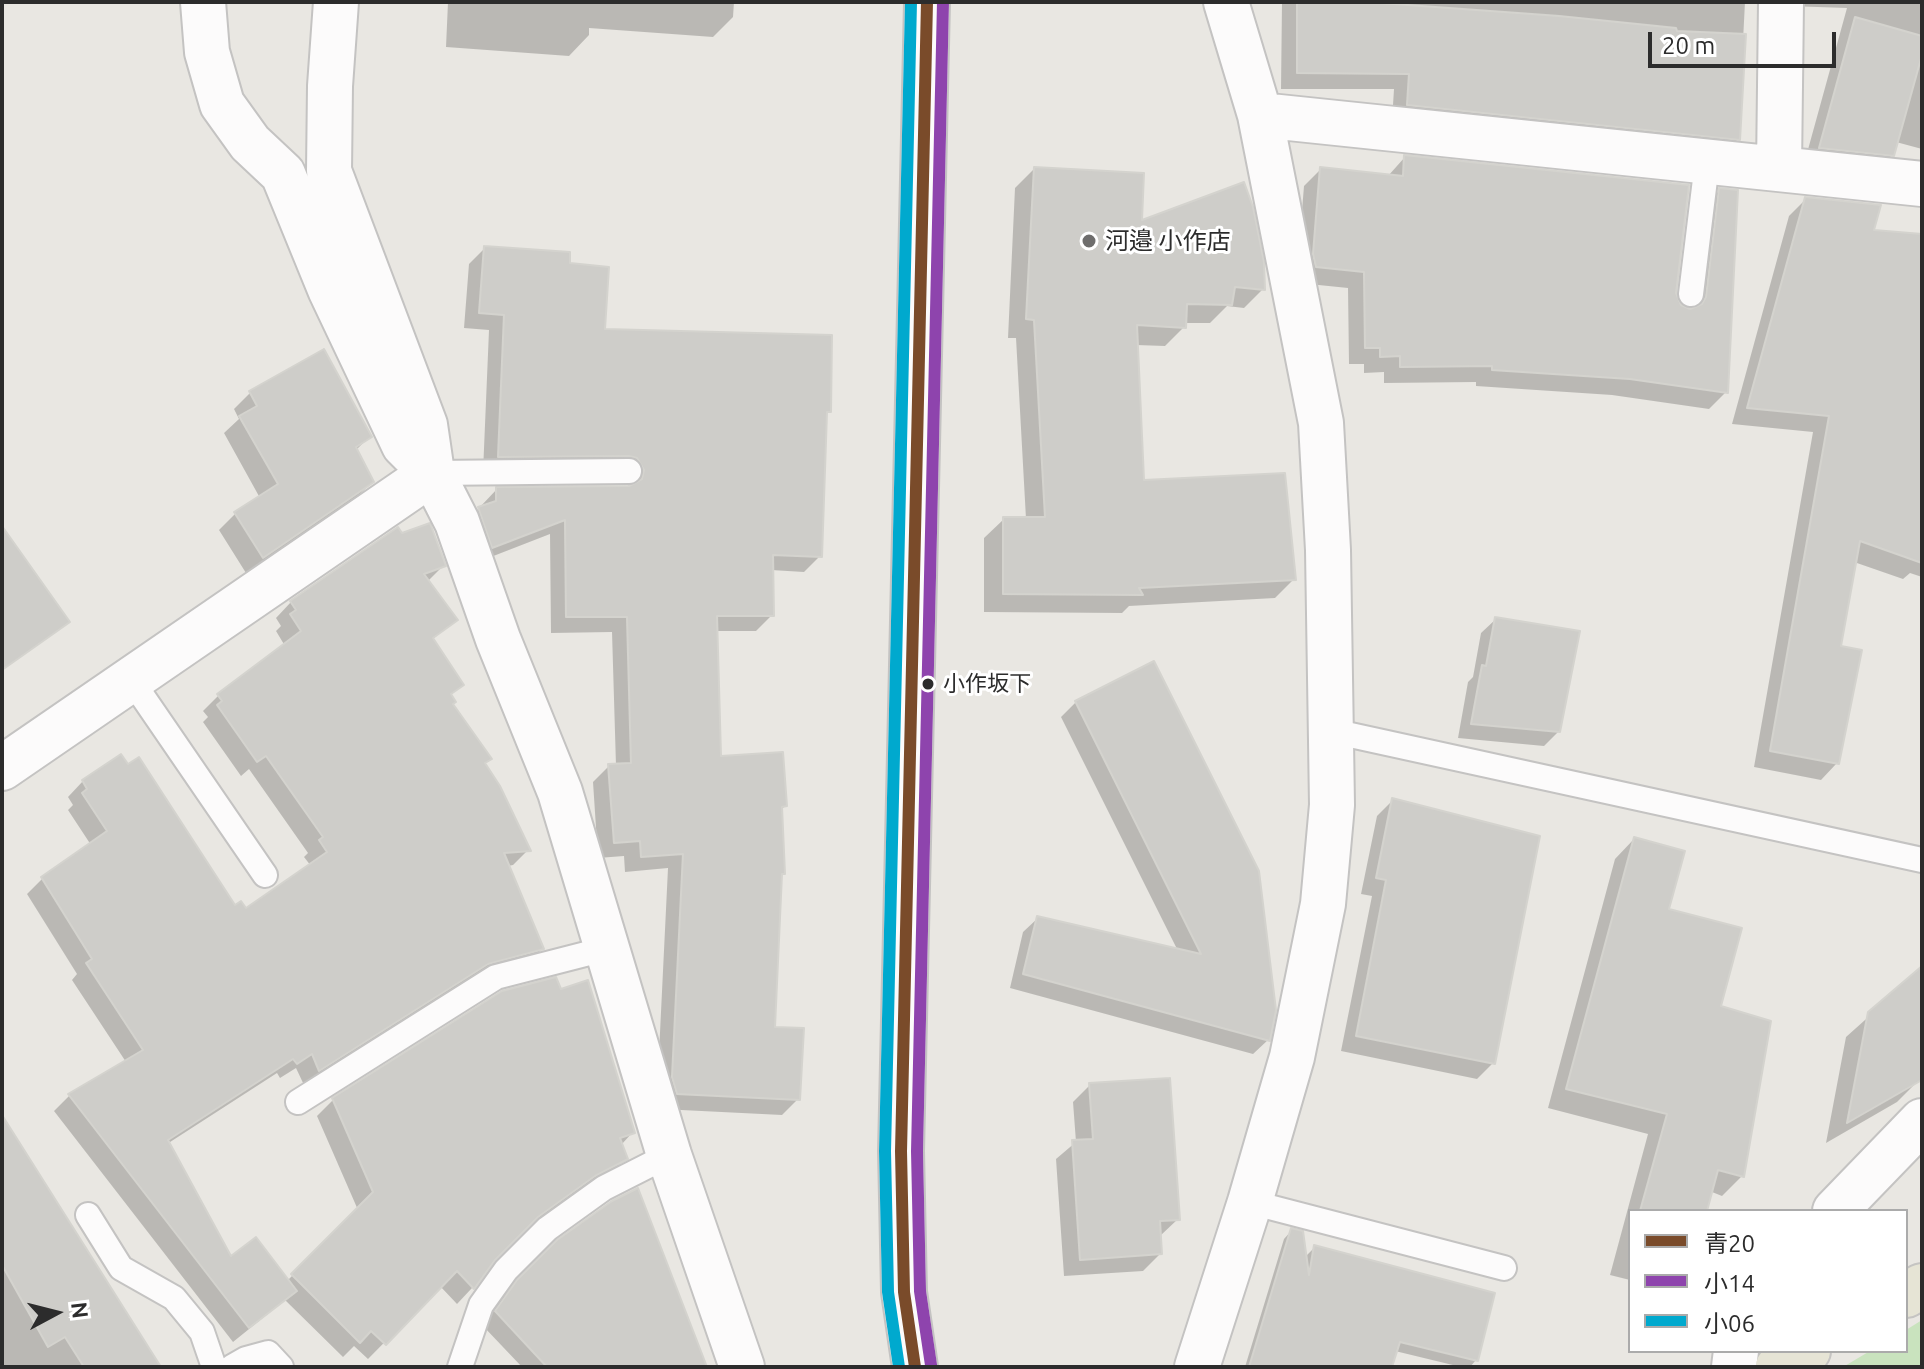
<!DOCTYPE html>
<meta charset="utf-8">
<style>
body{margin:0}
#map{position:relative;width:1924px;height:1369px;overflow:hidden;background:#e9e7e2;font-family:Ubuntu,"Noto Sans JP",sans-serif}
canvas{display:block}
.frame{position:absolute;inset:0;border:4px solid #2c2c2c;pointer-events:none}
.legend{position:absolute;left:1628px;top:1209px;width:280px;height:144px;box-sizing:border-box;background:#fff;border:2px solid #ababab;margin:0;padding:10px 14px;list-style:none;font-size:24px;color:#2c2c2c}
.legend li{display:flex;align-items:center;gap:16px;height:40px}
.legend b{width:40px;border:2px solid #ababab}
.north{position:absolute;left:16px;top:1273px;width:80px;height:80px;-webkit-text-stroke:6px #fff;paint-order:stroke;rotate:83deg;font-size:22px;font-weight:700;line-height:32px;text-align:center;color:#2c2c2c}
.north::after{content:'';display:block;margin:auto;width:28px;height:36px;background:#2c2c2c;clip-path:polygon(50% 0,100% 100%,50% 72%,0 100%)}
.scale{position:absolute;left:1648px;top:32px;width:188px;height:36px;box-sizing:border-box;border:4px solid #2c2c2c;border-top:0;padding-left:10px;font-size:24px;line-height:28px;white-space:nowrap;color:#2c2c2c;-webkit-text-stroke:6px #fff;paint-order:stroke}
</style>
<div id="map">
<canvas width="1924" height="1369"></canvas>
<div class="frame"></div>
<ul class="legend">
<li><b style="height:10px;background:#7a4b2a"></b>青20</li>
<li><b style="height:10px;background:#8e44ad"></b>小14</li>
<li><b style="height:10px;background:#00a9ce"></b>小06</li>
</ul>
<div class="north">N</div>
<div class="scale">20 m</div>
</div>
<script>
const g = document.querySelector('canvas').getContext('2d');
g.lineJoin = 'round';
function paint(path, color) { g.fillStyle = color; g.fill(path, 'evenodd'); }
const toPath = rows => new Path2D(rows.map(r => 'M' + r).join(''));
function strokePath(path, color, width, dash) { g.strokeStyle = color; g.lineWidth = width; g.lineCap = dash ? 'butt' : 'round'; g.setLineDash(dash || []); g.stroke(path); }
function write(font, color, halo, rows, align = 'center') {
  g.font = font + ' Ubuntu,"Noto Sans JP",sans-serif'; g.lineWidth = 6; g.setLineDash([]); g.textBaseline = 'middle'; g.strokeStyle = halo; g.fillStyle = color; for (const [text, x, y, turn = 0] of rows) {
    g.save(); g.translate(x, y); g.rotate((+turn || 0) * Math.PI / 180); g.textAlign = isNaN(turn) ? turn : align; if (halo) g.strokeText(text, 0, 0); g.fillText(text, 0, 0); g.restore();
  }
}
paint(toPath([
 [1922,1320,1922,1367,1843,1367,1870,1351,1906,1351,1906,1330]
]), '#c9e3be');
paint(toPath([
 [448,2,734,2,733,17,713,37,589,28,589,35,569,56,446,47],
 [1282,2,1745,2,1738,139,1722,155,1392,121,1394,89,1281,89],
 [1783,2,1922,2,1922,149,1896,142,1892,155,1876,171,1804,164,1847,8,1787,6],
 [1405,157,1674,293,1681,308,1691,309,1703,207,1720,190,1726,392,1709,409,1612,395,1476,386,1476,382,1384,383,1384,372,1364,373,1364,364,1349,364,1348,288,1299,283,1297,272,1304,186,1321,169,1388,176],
 [1034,169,1263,289,1244,308,1227,306,1210,323,1184,323,1184,327,1165,346,1136,345,1142,482,1294,579,1275,598,1129,606,1122,613,984,612,984,538,1004,519,1026,519,1016,338,1008,338,1015,188],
 [1806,199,1871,232,1922,236,1922,577,1910,573,1903,579,1854,562,1839,647,1837,763,1821,780,1754,767,1813,432,1732,424,1789,216],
 [485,248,567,265,603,330,829,411,825,415,820,556,804,572,771,570,772,615,756,631,716,631,719,758,785,806,780,811,780,875,773,1029,798,1099,782,1115,661,1109,657,1094,668,868,625,872,624,856,598,858,593,782,609,766,616,766,612,632,551,633,550,534,478,562,463,525,497,489,630,488,621,474,483,472,489,330,464,328,469,264],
 [324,351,370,436,355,451,372,482,356,498,246,573,219,530,235,514,260,498,224,433,239,419,234,409,250,393],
 [444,565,427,582,455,619,432,640,461,685,450,696,451,705,528,850,513,865,508,866,542,949,527,964,304,1085,296,1068,280,1078,277,1073,167,1144,231,1259,287,1281,358,1210,317,1116,333,1100,633,1132,621,1145,625,1159,609,1175,577,1191,519,1233,493,1259,472,1288,457,1304,440,1286,368,1359,354,1346,343,1357,285,1300,233,1342,54,1111,69,1096,126,1062,72,980,77,974,27,894,42,879,91,845,68,810,73,805,68,797,83,781,234,908,245,911,311,866,304,857,308,853,249,769,241,776,203,722,208,717,203,711,219,695,285,646,276,631,281,626,276,618,291,602],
 [1496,619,1559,731,1544,746,1458,738,1468,682,1473,677,1481,633],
 [1076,702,1268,1040,1253,1054,1010,988,1023,932,1038,918,1178,951,1061,717],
 [1393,800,1493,1063,1477,1079,1341,1051,1372,896,1361,894,1377,816],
 [1634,839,1718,1007,1742,1176,1722,1196,1712,1192,1705,1211,1630,1211,1630,1280,1610,1275,1648,1134,1548,1108,1615,859],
 [1922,969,1922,1072,1920,1079,1897,1102,1826,1143,1846,1037],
 [1090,1085,1178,1219,1160,1236,1160,1254,1143,1271,1064,1276,1056,1159,1076,1142,1073,1102],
 [2,1130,158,1367,2,1367],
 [1292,1230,1304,1258,1315,1247,1476,1360,1470,1367,1461,1367,1395,1351,1390,1367,1245,1367,1284,1239],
 [558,1242,704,1367,522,1367,483,1326,504,1296]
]), '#0003');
const building = toPath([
 [1297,2,1366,2,1559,16,1676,28,1677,31,1746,34,1740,140,1407,105,1409,74,1297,73,1297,2],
 [1855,17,1922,36,1922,55,1894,156,1819,148,1855,17],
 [1404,155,1689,185,1676,293,1681,305,1690,309,1702,304,1706,297,1719,188,1738,190,1728,393,1630,379,1492,370,1492,366,1400,367,1400,356,1380,357,1380,348,1365,348,1364,272,1316,267,1313,254,1320,167,1403,176,1404,155],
 [1034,167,1144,173,1142,220,1244,182,1253,207,1264,262,1265,290,1235,287,1232,305,1187,304,1186,328,1137,325,1144,480,1285,473,1296,580,1139,588,1143,595,1003,594,1003,517,1045,517,1034,320,1026,319,1034,167],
 [1805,197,1881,205,1874,230,1922,234,1922,563,1860,541,1841,646,1862,650,1839,764,1770,751,1829,416,1747,408,1805,197],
 [484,246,570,252,570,263,609,267,605,329,832,335,831,412,827,412,822,557,773,555,774,616,717,616,721,756,783,752,787,806,782,807,785,874,782,874,775,1027,804,1028,800,1100,677,1094,672,1077,683,854,641,857,640,841,614,843,608,764,631,763,627,617,566,617,565,520,492,548,478,507,496,501,496,487,629,486,642,479,644,470,637,458,629,456,498,457,504,315,479,313,484,246],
 [324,349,372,437,356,447,374,482,263,558,234,512,278,484,239,416,257,406,249,391,324,349],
 [430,523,446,566,424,574,458,620,433,638,464,685,451,694,456,702,453,704,492,759,485,763,500,786,531,851,504,853,544,949,488,964,319,1071,312,1054,297,1064,293,1059,168,1140,231,1256,256,1237,297,1291,249,1328,68,1094,143,1050,86,963,92,959,41,877,107,831,82,793,87,789,82,780,121,754,128,764,139,757,235,905,241,901,246,908,327,852,319,840,323,837,266,756,257,762,217,705,222,701,217,694,301,631,290,614,296,610,290,601,398,527,402,533,430,523],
 [2,526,70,622,2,670,2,526],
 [1495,617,1580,631,1560,732,1471,724,1482,665,1486,666,1495,617],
 [1154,661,1259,871,1276,1010,1270,1041,1023,974,1037,916,1201,954,1075,701,1154,661],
 [1392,798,1540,836,1495,1064,1356,1036,1386,880,1376,878,1392,798],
 [1634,837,1685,851,1669,909,1742,928,1721,1006,1771,1021,1744,1177,1718,1170,1707,1211,1640,1211,1667,1114,1566,1089,1634,837],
 [1922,966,1922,1080,1847,1123,1868,1012,1922,966],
 [556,977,561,989,588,980,635,1133,620,1138,628,1159,595,1176,538,1217,495,1260,474,1289,457,1271,386,1345,371,1331,360,1343,291,1274,373,1192,332,1098,502,991,556,977],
 [1170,1078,1180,1220,1160,1221,1162,1254,1080,1260,1072,1140,1093,1139,1089,1083,1170,1078],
 [2,1115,161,1367,84,1367,65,1337,48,1347,2,1265,2,1115],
 [638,1188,707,1367,547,1367,495,1311,517,1280,557,1240,612,1201,638,1188],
 [1291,1228,1303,1231,1309,1275,1314,1245,1495,1293,1478,1361,1400,1342,1392,1367,1249,1367,1291,1228]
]);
paint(building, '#cecdc9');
strokePath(building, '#d4d3ce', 2);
const lane = toPath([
 [1691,294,1707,163],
 [432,473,629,471],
 [132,681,265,875],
 [1332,731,1922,860],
 [298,1102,496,977,609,948],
 [1250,1202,1504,1268],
 [88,1215,121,1268,174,1298,202,1332,214,1367],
 [232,1367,246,1359,268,1353,281,1367],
 [460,1367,481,1305,506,1270,547,1229,604,1188,669,1155]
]);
const street = toPath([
 [203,2,207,52,222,104,250,143,283,174,330,289,404,445,416,457],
 [336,2,330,86,329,171,425,425,432,473,457,522,498,639,560,792,669,1155,742,1367],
 [1260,115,1922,184],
 [1779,169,1781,2],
 [2,768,432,473],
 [1835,1211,1922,1121],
 [1197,1367,1250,1202,1292,1057,1323,904,1332,805,1328,550,1321,423,1260,115,1226,2],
 [1734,1367,1736,1351]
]);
const secondary = toPath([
 [915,1367,904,1292,901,1151,927,2]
]);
const primary = toPath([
 [1906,1295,1922,1286],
 [1778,1367,1808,1351]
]);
strokePath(lane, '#c4c3c2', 28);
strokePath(street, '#c4c3c2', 48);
strokePath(secondary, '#c4c3c2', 48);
strokePath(primary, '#c5c4c2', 48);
strokePath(lane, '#fcfbfb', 24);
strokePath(street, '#fcfbfb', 44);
strokePath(secondary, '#fcfbfb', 44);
strokePath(primary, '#e6e4d5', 44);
strokePath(toPath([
 [915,1367,904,1292,901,1151,927,2]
]), '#7a4b2a', 12);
strokePath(toPath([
 [931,1365,920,1291,917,1151,943,2]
]), '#8e44ad', 12);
strokePath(toPath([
 [899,1367,888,1292,885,1151,911,2]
]), '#00a9ce', 12);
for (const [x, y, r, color] of [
 [1089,241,8,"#6e6d6c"],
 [928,684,7,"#2c2c2c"]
]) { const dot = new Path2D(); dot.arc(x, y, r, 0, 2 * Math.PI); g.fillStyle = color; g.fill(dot); strokePath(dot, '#fff', 3); }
write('22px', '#2c2c2c', '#fff', [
 ["小作坂下",943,684]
], 'left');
write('24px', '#2c2c2c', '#fff', [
 ["河邉 小作店",1105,241]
], 'left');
</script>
